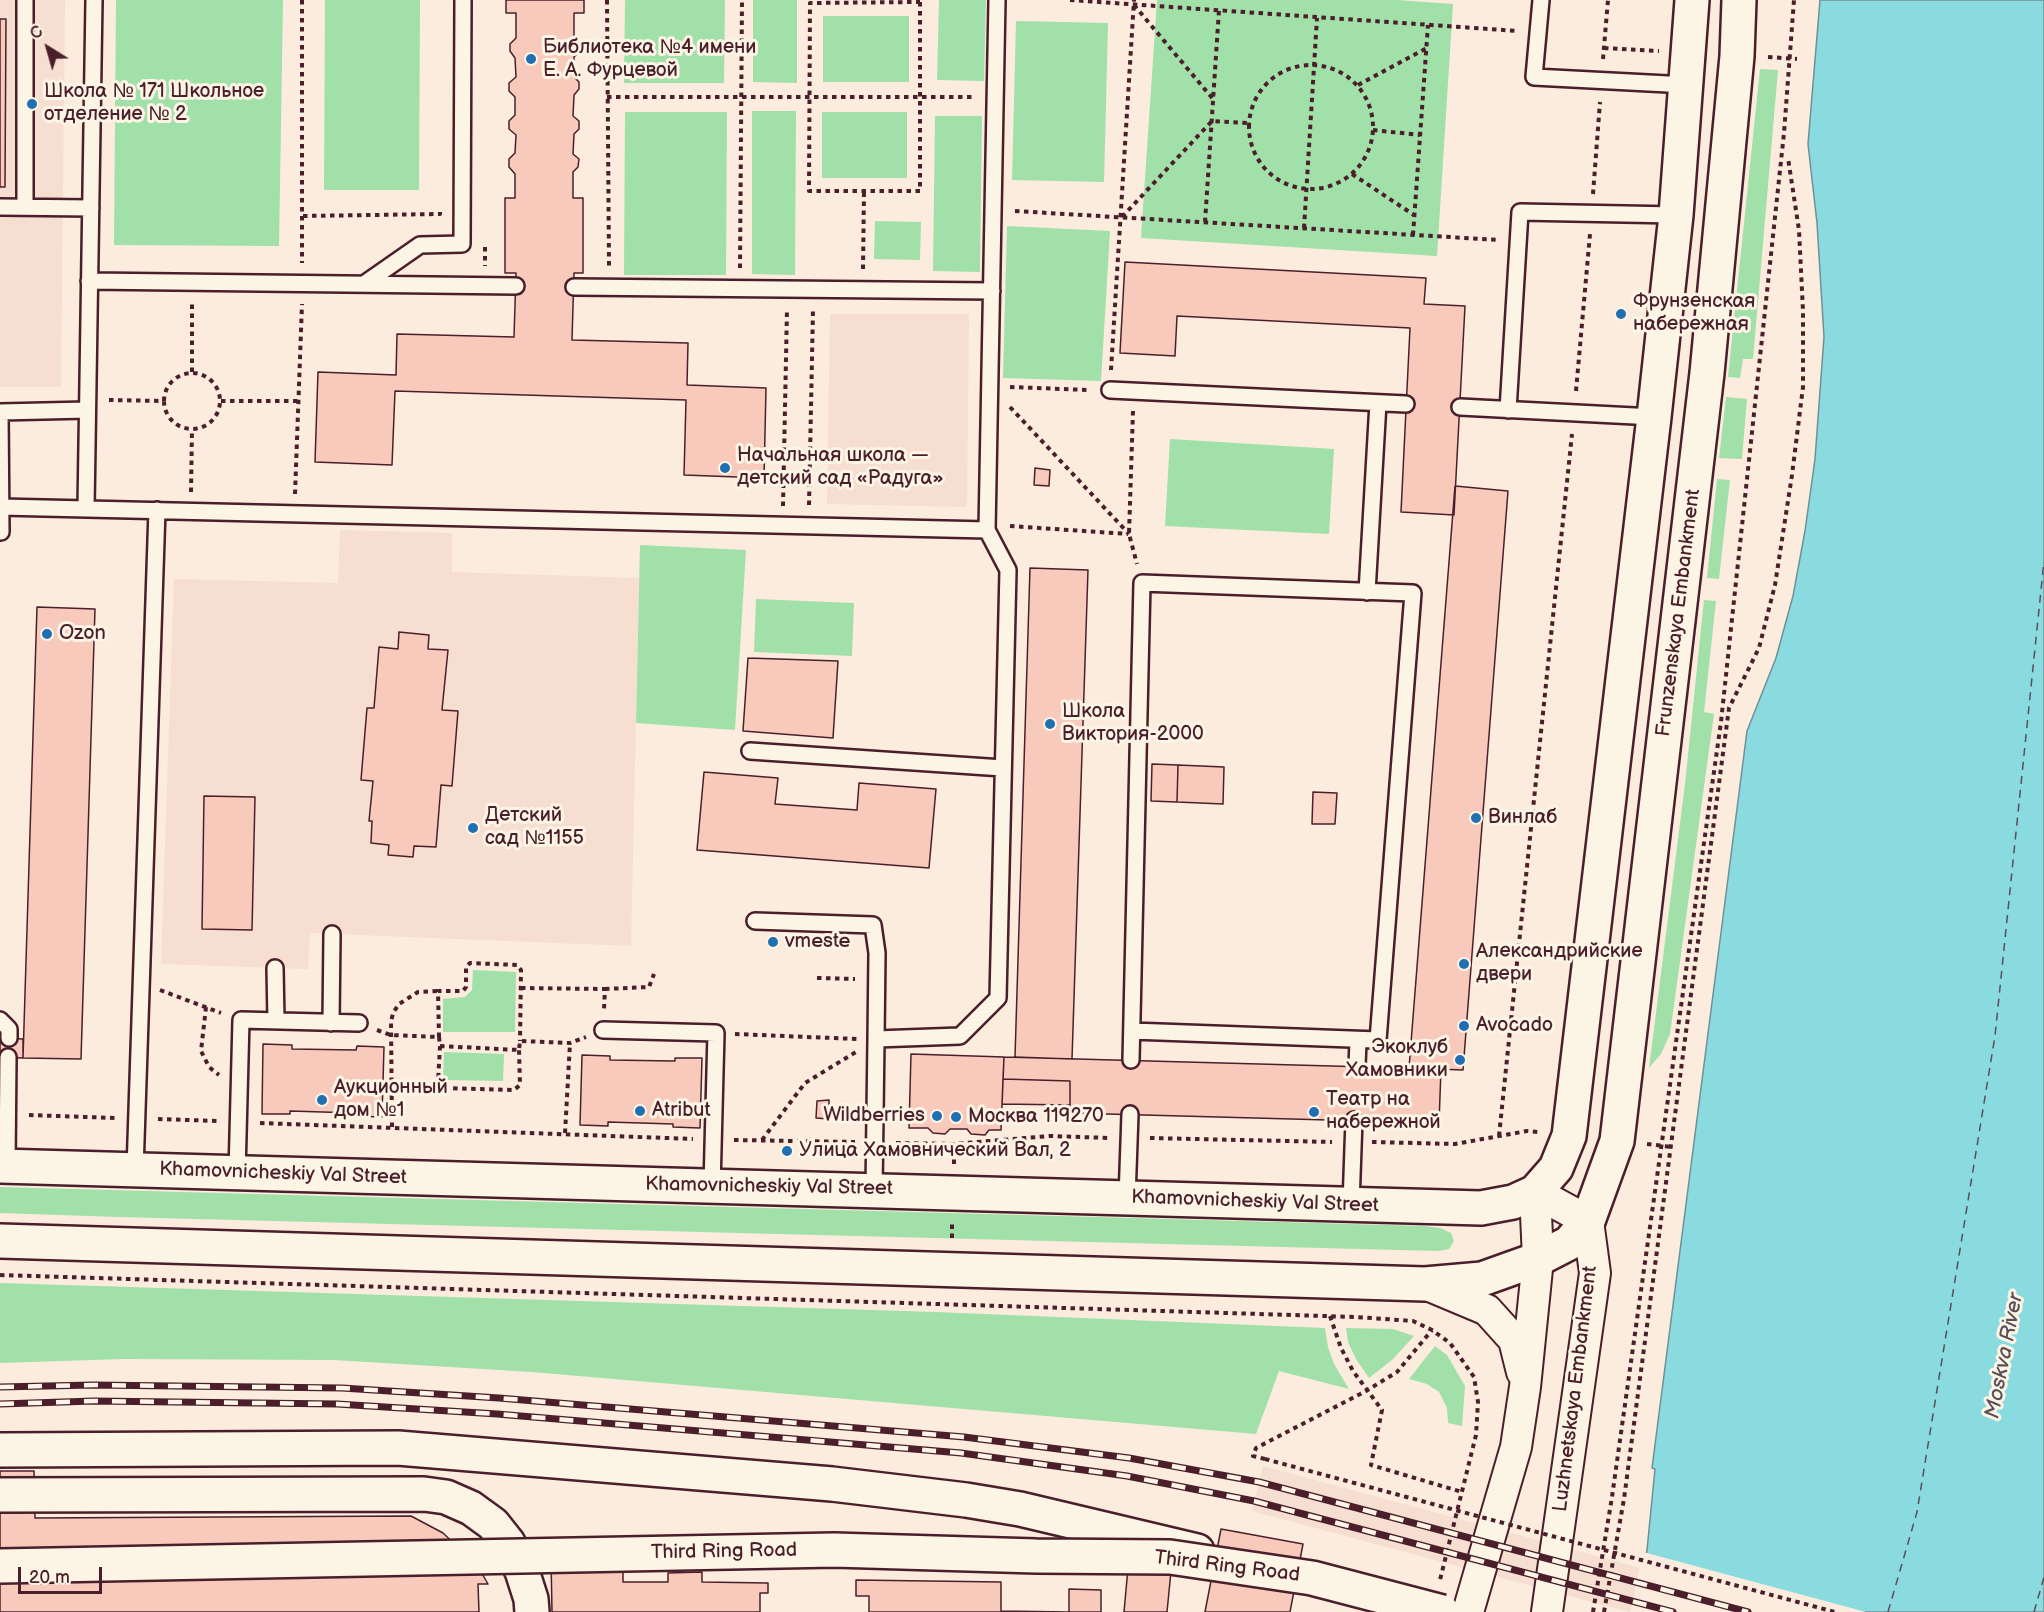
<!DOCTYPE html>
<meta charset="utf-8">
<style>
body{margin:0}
#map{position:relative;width:2044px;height:1612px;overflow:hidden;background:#fbecdd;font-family:"Balsamiq Sans",sans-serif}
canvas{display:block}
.north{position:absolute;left:18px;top:18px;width:60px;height:60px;-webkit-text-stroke:4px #fcf5e5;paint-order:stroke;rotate:323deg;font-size:16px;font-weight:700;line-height:24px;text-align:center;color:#4a1f2b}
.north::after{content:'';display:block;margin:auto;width:21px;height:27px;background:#4a1f2b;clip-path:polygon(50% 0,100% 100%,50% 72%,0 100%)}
.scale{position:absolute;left:18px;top:1567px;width:84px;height:27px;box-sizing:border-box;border:3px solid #4a1f2b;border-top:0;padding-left:8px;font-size:18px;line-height:21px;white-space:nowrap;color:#4a1f2b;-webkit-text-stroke:4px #fcf5e5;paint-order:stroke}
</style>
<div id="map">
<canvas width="2044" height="1612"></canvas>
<div class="north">С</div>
<div class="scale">20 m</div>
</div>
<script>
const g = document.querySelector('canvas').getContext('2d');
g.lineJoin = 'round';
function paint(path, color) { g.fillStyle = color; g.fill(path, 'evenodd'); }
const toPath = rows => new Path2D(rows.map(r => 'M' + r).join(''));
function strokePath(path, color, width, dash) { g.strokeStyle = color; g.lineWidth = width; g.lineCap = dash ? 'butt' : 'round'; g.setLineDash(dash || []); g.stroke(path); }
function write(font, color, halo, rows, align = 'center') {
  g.font = font + ' "Balsamiq Sans",sans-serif'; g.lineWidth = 6; g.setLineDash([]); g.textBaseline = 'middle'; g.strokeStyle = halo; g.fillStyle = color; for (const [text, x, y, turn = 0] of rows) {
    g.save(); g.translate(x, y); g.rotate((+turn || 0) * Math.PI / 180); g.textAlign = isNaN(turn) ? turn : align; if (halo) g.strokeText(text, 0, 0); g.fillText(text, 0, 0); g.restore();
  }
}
paint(toPath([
 [0,0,65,0,61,387,0,387],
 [830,314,969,314,967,507,827,504],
 [340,530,452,533,452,572,639,578,631,946,310,933,308,969,161,964,174,579,338,583],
 [1263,1466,1804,1612,1629,1612,1252,1511]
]), '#f6ded0');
paint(toPath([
 [116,0,283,0,279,246,114,245],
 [325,0,420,0,419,190,324,190],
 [625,0,725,0,724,83,624,83],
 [753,0,797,0,797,83,753,82],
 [939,0,986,0,984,81,937,80],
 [1157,0,1397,0,1453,4,1437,256,1141,238],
 [823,16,909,16,909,82,823,82],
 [1016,21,1108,23,1104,182,1012,180],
 [1760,69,1778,70,1753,359,1743,359,1740,378,1728,377],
 [752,111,796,111,795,275,752,274],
 [625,112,727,112,726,275,624,275],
 [822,112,907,112,907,178,822,178],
 [935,116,982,116,980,272,933,271],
 [875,221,921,222,920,260,874,259],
 [1007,226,1110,231,1101,381,1003,378],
 [1726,397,1747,399,1742,459,1719,458],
 [1170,439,1334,449,1329,534,1165,526],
 [1717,479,1730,480,1719,579,1707,578],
 [640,545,746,550,735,730,636,723],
 [756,599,854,603,852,656,754,652],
 [1704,600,1716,601,1704,712,1714,714,1670,1034,1661,1054,1649,1068,1685,784],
 [473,970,516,972,515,1032,443,1032,443,999,465,997,472,990],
 [444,1052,504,1054,503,1081,443,1080],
 [0,1187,1424,1226,1440,1228,1451,1233,1454,1241,1449,1249,1438,1251,119,1217,0,1213],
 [0,1283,936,1312,1325,1328,1328,1347,1334,1364,1349,1389,1279,1371,1256,1434,532,1372,334,1360,124,1359,0,1363],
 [1346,1328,1393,1329,1414,1336,1392,1360,1369,1378,1356,1359,1348,1342],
 [1435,1346,1447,1355,1465,1386,1462,1426,1448,1423,1447,1408,1439,1392,1427,1384,1409,1379]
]), '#a1e0a9');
const water = toPath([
 [1820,0,2044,0,2044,1612,1633,1612,1647,1550,1655,1469,1652,1468,1747,731,1776,658,1793,596,1805,531,1815,459,1824,337,1817,223,1808,144,1820,0]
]);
paint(water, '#89dbdf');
strokePath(water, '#709097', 1.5);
paint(toPath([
 [1643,1552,1866,1612,1630,1612]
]), '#fbecdd');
strokePath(toPath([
 [1888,1612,1917,1512,1995,1036,2044,561],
 [2034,1612,2044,1577]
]), '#5a4e58', 1.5, [8, 6]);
const building = toPath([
 [506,0,584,0,584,13,574,13,574,38,579,44,579,52,574,57,574,77,579,82,579,89,574,95,573,116,579,121,579,129,574,134,573,154,579,159,578,167,573,172,573,198,583,198,583,273,574,273,572,340,688,343,687,385,766,388,764,478,684,475,686,400,395,391,392,465,315,462,318,372,396,375,397,334,514,337,516,273,505,273,505,198,515,198,515,174,509,167,509,159,515,153,516,135,509,129,509,121,515,115,515,97,509,91,509,83,516,77,515,58,510,51,510,44,516,38,516,13,506,13,506,0],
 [0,19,6,19,5,187,0,187,0,19],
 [1125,262,1426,278,1424,304,1465,306,1454,515,1401,512,1410,328,1177,316,1175,356,1120,353,1125,262],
 [1035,468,1050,470,1049,486,1034,485,1035,468],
 [1455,486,1508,491,1463,1070,1409,1068,1455,486],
 [1030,568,1088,570,1072,1059,1015,1057,1030,568],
 [37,607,95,609,81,1059,23,1058,37,607],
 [399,632,429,635,428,649,448,650,442,710,458,711,452,786,441,785,436,847,414,846,413,857,388,855,389,845,371,843,372,821,369,821,373,781,361,780,367,708,374,708,379,647,398,649,399,632],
 [748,658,838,661,833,738,743,731,748,658],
 [1152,764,1178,765,1177,802,1151,801,1152,764],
 [1178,765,1224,767,1223,804,1177,802,1178,765],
 [704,772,778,778,775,804,857,810,859,783,936,789,929,868,697,850,704,772],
 [1313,792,1337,793,1335,824,1312,824,1313,792],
 [204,796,255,797,252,930,202,929,204,796],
 [0,1038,23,1039,23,1058,0,1057,0,1038],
 [263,1044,292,1045,292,1049,356,1050,357,1046,384,1047,382,1117,354,1116,355,1113,290,1111,290,1114,262,1114,263,1044],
 [911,1054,1004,1057,1001,1130,989,1130,985,1135,971,1134,967,1129,950,1129,945,1134,933,1133,928,1128,909,1128,911,1054],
 [582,1055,610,1056,610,1060,675,1061,675,1058,702,1058,700,1128,673,1127,673,1124,608,1122,608,1126,580,1125,582,1055],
 [1004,1057,1441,1069,1439,1123,1070,1113,1070,1081,1003,1079,1004,1057],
 [1003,1079,1070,1081,1070,1105,1002,1104,1003,1079],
 [829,1100,829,1119,816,1118,817,1101,829,1100],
 [0,1471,34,1471,35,1518,411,1516,443,1533,465,1554,469,1551,488,1584,478,1584,479,1612,0,1612,0,1471],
 [1221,1529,1303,1544,1290,1612,1205,1612,1221,1529],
 [551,1557,623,1557,623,1582,668,1582,668,1573,702,1572,702,1582,768,1583,768,1593,760,1593,760,1612,552,1612,551,1557],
 [1129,1557,1172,1561,1167,1612,1124,1612,1129,1557],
 [856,1580,1001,1582,1001,1611,1069,1612,1069,1589,1101,1590,1101,1612,869,1612,869,1596,856,1596,856,1580]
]);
paint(building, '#f8cabc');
strokePath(building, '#4a1f2b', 1.5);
const lane = toPath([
 [25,0,25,207],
 [1541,0,1534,77,1687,85],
 [0,207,91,208],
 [89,281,516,286],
 [364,284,420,245,462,244,463,0],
 [574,287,992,291],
 [1110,390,1406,404],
 [1460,407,1654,417],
 [1508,410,1520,212,1676,215],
 [0,412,1,532],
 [0,412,87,410],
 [1,507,987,530],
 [86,508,94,0],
 [1367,592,1378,403],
 [750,751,1003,768],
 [755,921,873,925,877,953,876,1039],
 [275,968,276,1021],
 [0,1020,9,1029,9,1038],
 [331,1023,332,934],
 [603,1030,716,1033,712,1186],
 [1131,1060,1142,583,1413,593,1378,1040,1132,1031],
 [1357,1066,1358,1041],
 [7,1166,8,1057],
 [135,1170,157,510],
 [237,1173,241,1020,359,1023],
 [874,1190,876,1039,960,1036,998,998,1008,570,987,530,997,0],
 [1127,1198,1130,1114],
 [1351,1204,1354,1120]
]);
const street = toPath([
 [1535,1192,1588,1221,1595,1273,1547,1612],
 [1425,1284,1487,1310,1514,1340,1522,1372],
 [1468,1612,1516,1447,1525,1387,1538,1259,1535,1192]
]);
const secondary = toPath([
 [0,1166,1481,1208,1513,1202,1535,1192,1556,1168,1569,1136,1654,417,1676,215,1692,0],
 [0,1241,1425,1284,1482,1279,1538,1259,1569,1243,1588,1221,1617,1141,1707,373,1737,56,1739,0]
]);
const primary = toPath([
 [0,1450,398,1448,832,1484,966,1500,1020,1509,1197,1551],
 [0,1495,424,1494,446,1497,471,1508,493,1524,508,1543,522,1571,531,1599,532,1612]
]);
strokePath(lane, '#4a1f2b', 20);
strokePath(street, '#4a1f2b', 34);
strokePath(secondary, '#4a1f2b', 38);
strokePath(primary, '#4a1f2b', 38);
strokePath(toPath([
 [302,0,302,263],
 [607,0,609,266],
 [1070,0,1518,31],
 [920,2,920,191,809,191,810,3,920,2],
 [1134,5,1213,99],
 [1604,48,1659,51],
 [1768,57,1797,59],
 [1603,59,1608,0],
 '1249 127a62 62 0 1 1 124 0a62 62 0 1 1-124 0Z',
 [1358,85,1427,48],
 [607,97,976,97],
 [1373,130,1420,135],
 [1352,174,1414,215],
 [1593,194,1600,102],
 [1015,211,1499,240],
 [303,216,440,214,440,212],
 [1122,217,1212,121,1248,123],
 [1205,222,1219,10],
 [1304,228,1317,18],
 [1413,235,1428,25],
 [485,247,485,266],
 [740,268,742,0],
 [863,269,864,191],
 [1111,370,1134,0],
 [192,372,192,304],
 '164 401a28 28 0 1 1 56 0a28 28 0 1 1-56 0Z',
 [1010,387,1089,390],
 [1576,391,1590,234],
 [109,400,163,401],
 [221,401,298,401],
 [1010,407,1129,534],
 [1133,411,1129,534,1137,564],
 [191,492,192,429],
 [295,494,302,304],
 [809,505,813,309],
 [783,506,787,309],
 [1010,526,1128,534],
 [817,978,855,979],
 [521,988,605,989,604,1009],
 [605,989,649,987,654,974],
 [160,990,221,1013],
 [206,1007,201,1051,209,1067,219,1075],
 [377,1030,391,1035,439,1037,440,1046,519,1050,520,1041,570,1043,586,1037],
 [735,1034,857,1039],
 [439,1037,438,991,463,991,466,987,466,967,470,963,517,965,521,970,520,1041],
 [440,1046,438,1082,443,1088,514,1090,520,1085,519,1050],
 [29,1115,115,1118],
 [158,1119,217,1121],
 [260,1123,693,1139],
 [392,1127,391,1022,393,1013,399,1004,418,992,438,991],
 [565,1133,570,1043],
 [1499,1136,1572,434],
 [1150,1138,1332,1142],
 [734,1140,855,1142],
 [762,1140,805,1083,856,1052],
 [1372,1142,1455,1144,1527,1131,1538,1132],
 [896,1143,954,1144,1050,1136,1110,1138],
 [1647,1144,1672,1147],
 [954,1164,954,1144],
 [952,1238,952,1224],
 [0,1275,1356,1317,1413,1321,1432,1330,1450,1343,1474,1377,1478,1402,1476,1435,1440,1580],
 [1330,1316,1341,1348,1353,1371,1382,1410,1371,1465,1462,1492],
 [1265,1459,1253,1456,1256,1448,1366,1391,1397,1372,1432,1330],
 [1593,1612,1612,1497,1721,722,1784,133,1794,0],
 [1604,1612,1624,1499,1729,708,1759,648,1775,585,1792,475,1803,387,1803,311,1799,230,1788,158]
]), '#4a1f2b', 4, [4.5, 4.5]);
strokePath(lane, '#fcf5e5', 15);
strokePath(street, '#fcf5e5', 30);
strokePath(secondary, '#fcf5e5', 33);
strokePath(primary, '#fcf5e5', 33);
const rail = toPath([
 [0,1387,93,1385,342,1388,499,1398,964,1437,1129,1458,1259,1482,1748,1612],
 [0,1404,94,1401,337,1404,497,1414,961,1453,1127,1476,1254,1501,1673,1612]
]);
strokePath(rail, '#4a1f2b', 7);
strokePath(rail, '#fcf5e5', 4.5, [14]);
const primaryBridge = toPath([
 [0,1566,834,1550,1036,1556,1170,1557,1312,1578,1442,1612]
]);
strokePath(primaryBridge, '#4a1f2b', 38, []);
strokePath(toPath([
 [1265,1459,1835,1612]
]), '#4a1f2b', 4, [4.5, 4.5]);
strokePath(primaryBridge, '#fcf5e5', 33);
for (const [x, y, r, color] of [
 [531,59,6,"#1f6fb2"],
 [32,104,6,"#1f6fb2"],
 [1621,314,6,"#1f6fb2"],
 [725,468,6,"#1f6fb2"],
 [47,634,6,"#1f6fb2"],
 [1050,724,6,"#1f6fb2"],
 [1476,818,6,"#1f6fb2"],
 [473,828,6,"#1f6fb2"],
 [773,942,6,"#1f6fb2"],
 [1464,964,6,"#1f6fb2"],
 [1464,1026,6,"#1f6fb2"],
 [1460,1060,6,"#1f6fb2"],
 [322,1100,6,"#1f6fb2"],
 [640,1111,6,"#1f6fb2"],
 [1314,1112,6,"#1f6fb2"],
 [937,1116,6,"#1f6fb2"],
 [956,1117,6,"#1f6fb2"],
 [787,1151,6,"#1f6fb2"]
]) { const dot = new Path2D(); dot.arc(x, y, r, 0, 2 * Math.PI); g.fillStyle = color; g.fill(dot); strokePath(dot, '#fcf5e5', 2); }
write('20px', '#4a1f2b', '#fcf5e5', [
 ["Библиотека №4 имени",543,48],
 ["Е. А. Фурцевой",543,71],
 ["Школа № 171 Школьное",44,92],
 ["отделение № 2",44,115],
 ["Фрунзенская",1633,302],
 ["набережная",1633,325],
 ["Начальная школа —",737,456],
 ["детский сад «Радуга»",737,479],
 ["Ozon",59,634],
 ["Школа",1062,712],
 ["Виктория-2000",1062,735],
 ["Детский",485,816],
 ["сад №1155",485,839],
 ["Винлаб",1488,818],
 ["vmeste",785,942],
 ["Александрийские",1476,952],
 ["двери",1476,975],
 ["Avocado",1476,1026],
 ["Экоклуб",1448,1048,"right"],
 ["Хамовники",1448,1071,"right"],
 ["Аукционный",334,1088],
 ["дом №1",334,1111],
 ["Театр на",1326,1100],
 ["набережной",1326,1123],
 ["Atribut",652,1111],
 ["Wildberries",925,1116,"right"],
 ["Москва 119270",968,1117],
 ["Улица Хамовнический Вал, 2",799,1151]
], 'left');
write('20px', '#4a1f2b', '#fcf5e5', [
 ["Frunzenskaya Embankment",1679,613,-83],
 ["Khamovnicheskiy Val Street",283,1174,2],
 ["Khamovnicheskiy Val Street",769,1187,1],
 ["Khamovnicheskiy Val Street",1255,1202,2],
 ["Luzhnetskaya Embankment",1576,1389,-83],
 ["Third Ring Road",724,1552,-1],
 ["Third Ring Road",1227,1567,7]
]);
write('italic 21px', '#5a4e58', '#fcf5e5', [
 ["Moskva River",2005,1356,-79]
]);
</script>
